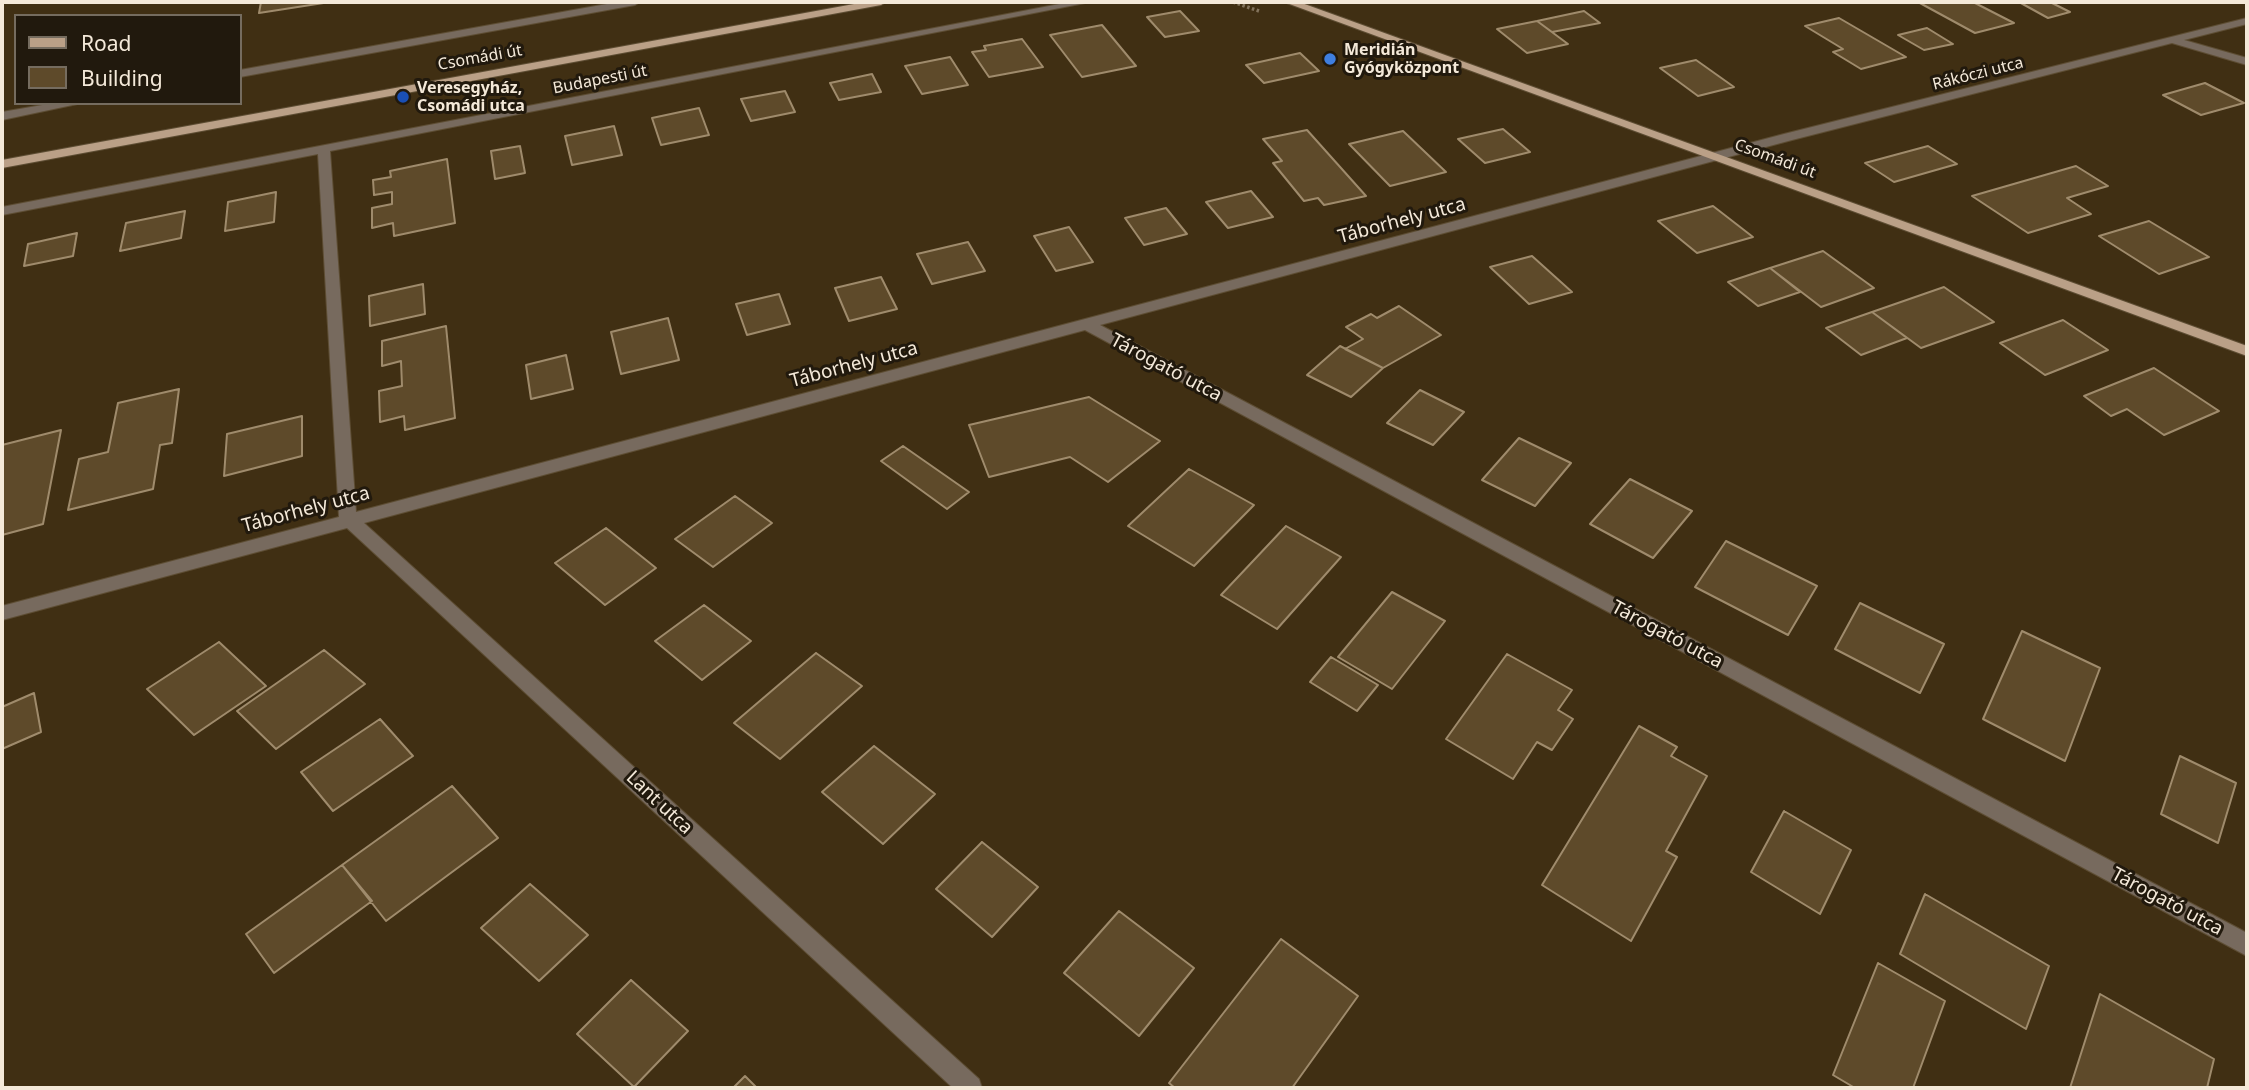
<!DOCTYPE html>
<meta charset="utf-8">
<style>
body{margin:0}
#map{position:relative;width:2249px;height:1090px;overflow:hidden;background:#402f13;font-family:"Noto Sans",sans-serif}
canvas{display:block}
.frame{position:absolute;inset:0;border:4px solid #f4e9d9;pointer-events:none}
.legend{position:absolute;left:14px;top:14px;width:228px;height:91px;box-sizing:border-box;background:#21190d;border:2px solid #756c5f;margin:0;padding:9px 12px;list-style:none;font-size:21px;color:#f4e9d9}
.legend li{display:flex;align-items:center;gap:14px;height:35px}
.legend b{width:35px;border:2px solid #756c5f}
</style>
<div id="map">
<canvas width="2249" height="1090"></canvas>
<div class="frame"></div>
<ul class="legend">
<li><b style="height:9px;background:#baa087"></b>Road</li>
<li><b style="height:19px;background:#5e4a2a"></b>Building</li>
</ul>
</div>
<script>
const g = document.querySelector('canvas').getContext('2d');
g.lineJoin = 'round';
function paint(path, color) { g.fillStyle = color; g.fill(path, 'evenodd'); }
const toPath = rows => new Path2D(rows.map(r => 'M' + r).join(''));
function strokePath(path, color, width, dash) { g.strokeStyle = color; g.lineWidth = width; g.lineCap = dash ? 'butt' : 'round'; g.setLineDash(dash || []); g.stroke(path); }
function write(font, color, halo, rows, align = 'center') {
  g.font = font + ' "Noto Sans",sans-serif'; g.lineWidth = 6; g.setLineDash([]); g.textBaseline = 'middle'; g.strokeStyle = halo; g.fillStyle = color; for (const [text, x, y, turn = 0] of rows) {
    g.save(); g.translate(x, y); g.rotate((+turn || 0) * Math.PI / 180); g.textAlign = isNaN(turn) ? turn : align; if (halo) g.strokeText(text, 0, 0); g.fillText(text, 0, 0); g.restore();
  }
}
const building = toPath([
 [261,2,330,2,259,13,261,2],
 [1918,2,1973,2,2014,23,1975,33,1918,2],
 [2019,2,2050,2,2070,12,2048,18,2019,2],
 [1180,11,1199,31,1165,37,1147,17,1180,11],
 [1584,11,1600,23,1552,32,1537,21,1584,11],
 [1839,18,1906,57,1861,69,1833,52,1843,49,1805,26,1839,18],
 [1537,21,1568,44,1527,53,1497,29,1537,21],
 [1102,25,1136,66,1082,77,1050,35,1102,25],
 [1927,28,1953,44,1924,50,1898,35,1927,28],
 [1022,39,1043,67,989,77,972,52,986,50,984,46,1022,39],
 [1300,53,1319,71,1264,83,1246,65,1300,53],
 [950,57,968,85,922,94,905,66,950,57],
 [1696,60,1734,87,1698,96,1660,68,1696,60],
 [872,74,881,92,839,100,830,83,872,74],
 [2205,83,2244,103,2201,115,2163,95,2205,83],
 [785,91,795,112,751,121,741,99,785,91],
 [699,108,709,135,661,145,652,118,699,108],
 [614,126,622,155,572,165,565,136,614,126],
 [1503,129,1530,152,1485,163,1458,139,1503,129],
 [1307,130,1366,196,1324,205,1318,198,1304,201,1273,163,1282,161,1263,139,1307,130],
 [1403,131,1446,172,1390,186,1349,144,1403,131],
 [520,146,525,173,495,179,491,151,520,146],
 [1928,146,1957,164,1894,182,1865,163,1928,146],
 [447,159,455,223,394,236,393,223,372,228,372,208,392,204,392,192,374,195,373,180,391,177,390,171,447,159],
 [2076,166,2108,186,2067,198,2091,214,2028,233,1972,196,2076,166],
 [1251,191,1273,217,1228,228,1206,202,1251,191],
 [276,192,274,222,225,231,228,202,276,192],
 [1713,206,1753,237,1697,253,1658,221,1713,206],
 [1166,208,1187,234,1144,245,1125,218,1166,208],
 [185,211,181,238,120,251,126,223,185,211],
 [2149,221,2209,257,2159,274,2099,236,2149,221],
 [1069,227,1093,262,1056,271,1034,236,1069,227],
 [77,233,73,256,24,266,28,244,77,233],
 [968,242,985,271,932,284,917,254,968,242],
 [1823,251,1874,288,1821,307,1770,268,1823,251],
 [1532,256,1572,292,1529,304,1490,267,1532,256],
 [1770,268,1800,292,1758,306,1728,282,1770,268],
 [881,277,897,309,849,321,835,288,881,277],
 [423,284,425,314,370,326,369,296,423,284],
 [1944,287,1994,322,1921,348,1872,312,1944,287],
 [779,294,790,324,747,335,736,304,779,294],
 [1399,306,1441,335,1383,368,1345,349,1363,339,1346,327,1371,314,1377,318,1399,306],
 [1872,312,1907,338,1861,355,1826,328,1872,312],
 [668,318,679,360,621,374,611,332,668,318],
 [2063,320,2108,350,2045,375,2000,343,2063,320],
 [446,326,455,418,405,430,404,416,380,422,379,391,402,386,401,361,382,366,382,341,446,326],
 [1340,346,1383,368,1351,397,1307,375,1340,346],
 [566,355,573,389,531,399,526,365,566,355],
 [2154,368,2219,411,2164,435,2127,409,2111,416,2084,396,2154,368],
 [179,389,172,443,160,445,153,489,68,510,79,459,108,452,118,403,179,389],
 [1420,390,1464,412,1433,445,1387,423,1420,390],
 [1089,397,1160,441,1108,482,1070,457,989,477,969,425,1089,397],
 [302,416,302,456,224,476,227,434,302,416],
 [61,430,43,524,2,535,2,445,61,430],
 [1519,438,1571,463,1535,506,1482,480,1519,438],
 [903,446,969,492,947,509,881,461,903,446],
 [1189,469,1254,505,1194,566,1128,526,1189,469],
 [1630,479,1692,511,1653,558,1590,524,1630,479],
 [735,496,772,523,713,567,675,539,735,496],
 [1286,526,1341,557,1277,629,1221,595,1286,526],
 [606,528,656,568,605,605,555,563,606,528],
 [1726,541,1817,586,1788,635,1695,587,1726,541],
 [1392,592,1445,621,1392,689,1338,657,1392,592],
 [1860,603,1944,644,1920,693,1835,649,1860,603],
 [704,605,751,641,702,680,655,641,704,605],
 [2022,631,2100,668,2065,761,1983,719,2022,631],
 [219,642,266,686,194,735,147,689,219,642],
 [324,650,365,684,276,749,237,711,324,650],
 [816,653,862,686,780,759,734,723,816,653],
 [1507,654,1572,690,1558,710,1573,719,1552,750,1537,742,1513,779,1446,739,1507,654],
 [1331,657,1378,685,1357,711,1310,682,1331,657],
 [34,693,41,732,2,749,2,707,34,693],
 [380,719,413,756,333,811,301,772,380,719],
 [1639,726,1677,747,1671,756,1707,776,1666,851,1677,857,1631,941,1542,885,1639,726],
 [874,746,935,794,883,844,822,792,874,746],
 [2180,756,2236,783,2218,843,2161,814,2180,756],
 [452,786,498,838,386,921,342,865,452,786],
 [1784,811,1851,850,1820,914,1751,872,1784,811],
 [982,842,1038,887,992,937,936,889,982,842],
 [342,865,372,901,274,973,246,934,342,865],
 [530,884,588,935,539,981,481,928,530,884],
 [1925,894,2049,966,2026,1029,1900,954,1925,894],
 [1119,911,1194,968,1139,1036,1064,973,1119,911],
 [1281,939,1358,996,1292,1088,1175,1088,1169,1083,1281,939],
 [1878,963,1945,1001,1913,1088,1855,1088,1833,1075,1878,963],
 [631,980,688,1031,634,1087,577,1034,631,980],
 [2100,994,2214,1059,2207,1088,2070,1088,2100,994],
 [745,1076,757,1088,733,1088,745,1076]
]);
paint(building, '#5e4a2a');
strokePath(building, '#9f8b6c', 2);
const minor = toPath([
 [618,2,640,2,635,5,240,77,240,70,618,2],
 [1070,2,1085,3,330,151,356,512,1784,134,2247,18,2247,24,2184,40,2247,58,2247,65,2172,43,1792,140,1100,325,2247,933,2247,956,1085,330,364,523,979,1079,982,1088,953,1088,347,528,2,620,2,606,339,517,318,154,2,215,2,207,1070,2],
 [54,103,82,103,2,120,2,112,54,103]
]);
const major = toPath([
 [865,2,886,2,881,5,2,168,2,160,865,2],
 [1284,2,1299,2,2247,346,2247,356,1284,2]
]);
strokePath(minor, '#5d4d33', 2);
strokePath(major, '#5d4d33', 2);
strokePath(toPath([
 [1233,2,1259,11]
]), '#83745d', 3.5, [2.5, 2.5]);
paint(minor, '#776a5e');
paint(major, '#baa087');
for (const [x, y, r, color] of [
 [1330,59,7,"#3f7fe0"],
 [403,97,7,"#1a4fb4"]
]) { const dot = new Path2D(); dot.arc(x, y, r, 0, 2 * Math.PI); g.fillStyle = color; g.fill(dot); strokePath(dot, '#21190d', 2.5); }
write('bold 16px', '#f4e9d9', '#21190d', [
 ["Meridián",1344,50],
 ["Gyógyközpont",1344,68],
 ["Veresegyház,",417,88],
 ["Csomádi utca",417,106]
], 'left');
write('16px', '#f4e9d9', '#21190d', [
 ["Csomádi út",480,58,-10],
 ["Rákóczi utca",1978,74,-14],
 ["Budapesti út",600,80,-11],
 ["Csomádi út",1775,159,20]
]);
write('19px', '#f4e9d9', '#21190d', [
 ["Táborhely utca",1402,221,-15],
 ["Táborhely utca",854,365,-15],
 ["Tárogató utca",1166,368,28],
 ["Táborhely utca",306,510,-15],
 ["Tárogató utca",1667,635,28],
 ["Lant utca",659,803,43],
 ["Tárogató utca",2167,902,28]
]);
</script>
